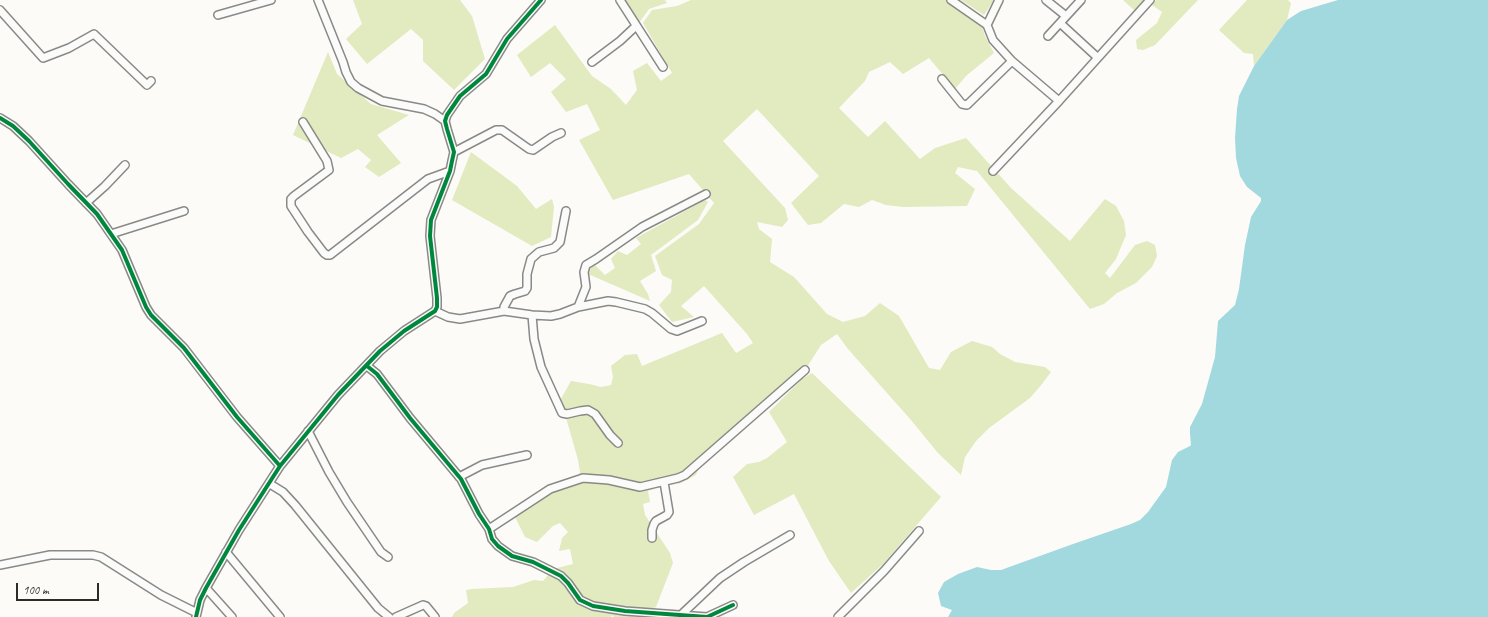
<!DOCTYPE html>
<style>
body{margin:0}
#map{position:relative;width:1488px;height:617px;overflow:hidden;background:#fcfbf8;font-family:Caveat,sans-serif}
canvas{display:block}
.scale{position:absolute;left:16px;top:583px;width:83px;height:18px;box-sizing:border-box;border:2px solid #2b2b2b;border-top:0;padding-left:5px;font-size:12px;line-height:14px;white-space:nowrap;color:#2b2b2b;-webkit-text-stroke:3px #fdfcf7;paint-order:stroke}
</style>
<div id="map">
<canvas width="1488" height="617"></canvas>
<div class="scale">100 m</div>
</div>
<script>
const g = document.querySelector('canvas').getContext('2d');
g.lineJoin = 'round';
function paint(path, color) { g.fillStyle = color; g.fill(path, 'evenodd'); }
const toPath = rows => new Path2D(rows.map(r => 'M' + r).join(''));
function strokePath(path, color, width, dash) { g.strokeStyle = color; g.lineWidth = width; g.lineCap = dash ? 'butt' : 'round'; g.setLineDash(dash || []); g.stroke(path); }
paint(toPath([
 [353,0,460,0,472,16,485,59,454,90,423,61,423,40,411,29,367,64,346,39,362,24],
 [624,0,665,0,667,3,649,9,639,23],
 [691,0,951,0,980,20,985,36,994,53,966,76,955,89,929,58,903,74,890,62,869,72,865,81,839,108,868,137,885,121,920,159,935,148,966,138,1011,188,1070,241,1105,199,1116,206,1124,221,1126,235,1116,259,1105,273,1110,278,1135,245,1147,241,1155,245,1157,256,1152,267,1136,283,1117,293,1104,304,1090,309,977,171,958,167,955,173,975,189,967,206,903,207,886,205,872,200,859,207,844,204,821,223,808,225,791,203,819,176,757,109,723,141,785,208,788,220,782,227,757,222,759,229,772,239,770,262,794,277,827,314,843,322,865,316,880,303,899,316,929,368,940,370,951,352,972,341,992,347,1000,354,1015,362,1045,367,1051,372,1042,384,1030,398,989,428,976,441,965,457,961,475,938,453,911,420,848,349,837,334,821,345,805,370,703,458,696,475,681,483,661,487,648,491,650,502,643,504,645,515,670,553,673,563,656,607,633,617,614,617,612,615,611,617,452,617,454,613,468,603,466,590,472,589,513,587,534,580,543,581,553,569,573,564,570,549,559,551,562,538,568,532,560,523,553,526,537,542,525,537,513,513,533,506,550,489,578,480,580,472,578,460,565,414,558,404,571,381,589,384,601,387,611,385,613,377,611,366,625,355,637,354,642,366,722,333,736,353,753,343,747,334,704,286,681,306,694,317,672,322,659,305,671,292,672,280,662,275,655,256,699,224,714,203,689,174,613,200,579,140,600,130,587,104,566,112,551,92,566,79,550,63,531,77,517,55,555,25,592,76,611,89,626,105,637,90,633,71,647,63,661,81,672,73,643,23,652,10,677,6],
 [961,0,994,0,984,15],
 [1123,0,1145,0,1135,11],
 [1156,0,1198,0,1155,45,1143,50,1137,49,1136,40,1157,23,1162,12,1152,5],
 [1247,0,1288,0,1291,3,1287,20,1254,66,1253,54,1244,53,1219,30],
 [328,52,337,74,371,104,409,115,377,135,401,163,379,177,365,167,371,160,358,149,341,158,293,135],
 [471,152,517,186,536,209,552,199,554,207,551,237,532,246,452,200],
 [705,200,708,202,698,220,651,255,656,271,640,281,648,294,650,301,588,274,589,269,595,265,605,275,615,268,611,259,618,251,627,255,641,244,636,238],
 [812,373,941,497,883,564,851,593,829,561,794,494,754,515,733,477,747,464,759,462,767,458,787,442,769,412,802,379]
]), '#e2eabf');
paint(toPath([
 [1338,0,1488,0,1488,617,948,617,952,610,941,606,938,593,944,582,958,574,977,567,991,570,1001,570,1073,544,1131,524,1140,520,1148,512,1166,487,1172,460,1178,452,1190,446,1191,445,1190,434,1190,427,1202,404,1215,357,1218,321,1235,305,1239,289,1245,245,1251,217,1261,201,1261,198,1247,187,1240,176,1236,158,1235,138,1237,109,1239,96,1254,66,1287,20,1301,11]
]), '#a1d9de');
const street = toPath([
 [318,0,343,62,346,72,351,82,358,88,382,101,424,109,435,114,445,121],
 [620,0,663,67],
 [951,0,987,25],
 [999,0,987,25,993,40,1012,61,1059,101],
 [1046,0,1066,16],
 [0,10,43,58,69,48,94,34,147,85,151,81],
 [218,15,271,0],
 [1060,23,1097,57],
 [1048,36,1081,0],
 [592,62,620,41,636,26],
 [942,79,962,104,967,105,1012,61],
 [0,118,13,126,29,141,68,184,97,214,122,250,146,307,151,315,184,348,237,417,280,466],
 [303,122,327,161,329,170,294,196,291,199,291,206,308,232,324,253,327,255,330,255,428,179,450,171],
 [454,152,496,130,502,130,529,149,533,150,552,137,561,133],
 [993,171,1059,101,1150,0],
 [86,203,105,186,125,165],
 [111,234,184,211],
 [578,307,586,287,584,272,586,265,596,259,642,227,706,194],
 [435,311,448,317,460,319,504,311,532,315,551,316,560,314,578,307,608,301,616,302,645,309,652,313,671,329,677,331,702,321],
 [504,311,504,307,510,296,515,294,525,291,527,288,527,274,531,259,539,252,554,248,560,242,566,211],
 [532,315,534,339,541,367,562,413,567,414,580,411,588,410,595,414,610,435,618,443],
 [367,366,377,374,410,418,461,479,479,514,489,529,492,539,498,546,512,556,533,562,561,576,568,583,580,600,593,606,625,611,707,617,733,605],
 [308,431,329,472,347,502,381,552,388,557],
 [459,477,482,465,527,455],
 [270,484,283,492,295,505,378,608,389,617],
 [489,529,550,489,583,478,609,480,640,487,678,478,685,475,805,370],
 [652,538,652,530,654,524,656,521,667,515,669,512,664,482],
 [226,552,280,617],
 [0,565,50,555,93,555,101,557,161,595,197,613],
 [206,588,232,617],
 [682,614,720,578,744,562,790,535],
 [196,617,200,600,206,588,239,530,280,466,338,395,380,351,404,331,435,311,437,307,437,298,430,236,431,220,450,171,452,161,454,152,447,129,445,121,447,115,460,96,486,74,507,39,541,0],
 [396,617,423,605,426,606,435,617],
 [838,617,884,571,919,531]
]);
strokePath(street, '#898987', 10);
strokePath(street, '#fbfbf9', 7);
strokePath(toPath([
 [0,118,13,126,29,141,68,184,97,214,122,250,146,307,151,315,184,348,237,417,280,466],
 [367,366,377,374,410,418,461,479,479,514,489,529,492,539,498,546,512,556,533,562,561,576,568,583,580,600,593,606,625,611,707,617,733,605],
 [196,617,200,600,206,588,239,530,280,466,338,395,380,351,404,331,435,311,437,307,437,298,430,236,431,220,450,171,452,161,454,152,447,129,445,121,447,115,460,96,486,74,507,39,541,0]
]), '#00873e', 4);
</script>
